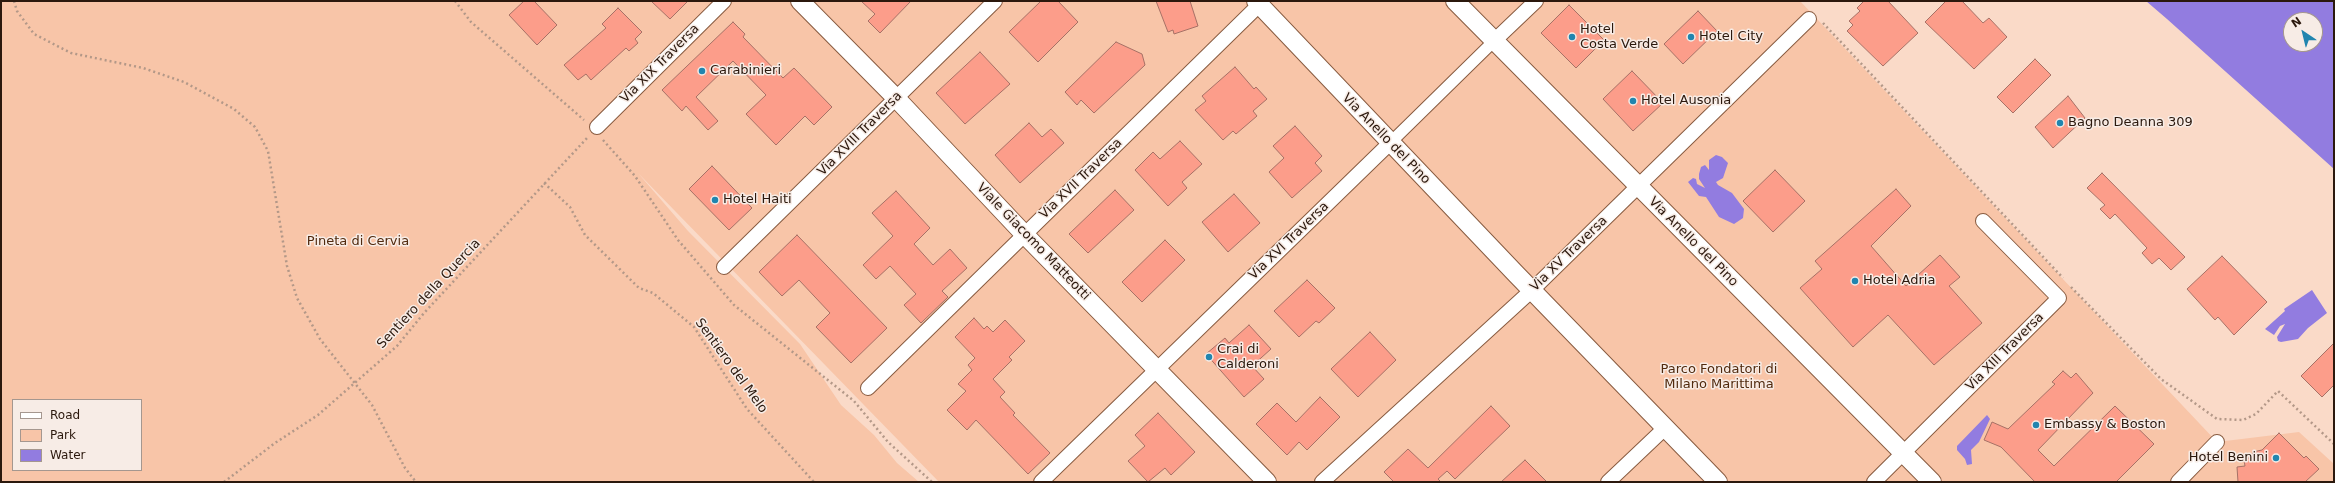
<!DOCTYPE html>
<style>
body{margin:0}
#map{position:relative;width:2335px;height:483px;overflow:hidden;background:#fadac8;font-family:"DejaVu Sans",sans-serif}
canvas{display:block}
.frame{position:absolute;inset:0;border:2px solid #2b180d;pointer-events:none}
.legend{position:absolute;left:12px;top:399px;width:130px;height:72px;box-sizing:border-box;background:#f7ece6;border:1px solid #a5978f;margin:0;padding:5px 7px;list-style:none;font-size:12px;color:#2b180d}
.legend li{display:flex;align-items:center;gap:8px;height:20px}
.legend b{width:20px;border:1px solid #a5978f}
.north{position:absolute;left:2283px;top:12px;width:40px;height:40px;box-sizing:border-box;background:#f7ece6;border:1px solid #a5978f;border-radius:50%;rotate:325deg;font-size:11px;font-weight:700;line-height:16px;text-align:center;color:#2b180d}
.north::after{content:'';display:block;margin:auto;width:14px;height:18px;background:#2185af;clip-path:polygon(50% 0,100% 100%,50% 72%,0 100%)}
</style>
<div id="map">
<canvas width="2335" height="483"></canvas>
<div class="frame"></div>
<ul class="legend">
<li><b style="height:5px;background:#fff"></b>Road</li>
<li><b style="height:11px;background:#f8c5a8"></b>Park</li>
<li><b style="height:11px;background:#927ce0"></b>Water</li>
</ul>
<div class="north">N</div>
</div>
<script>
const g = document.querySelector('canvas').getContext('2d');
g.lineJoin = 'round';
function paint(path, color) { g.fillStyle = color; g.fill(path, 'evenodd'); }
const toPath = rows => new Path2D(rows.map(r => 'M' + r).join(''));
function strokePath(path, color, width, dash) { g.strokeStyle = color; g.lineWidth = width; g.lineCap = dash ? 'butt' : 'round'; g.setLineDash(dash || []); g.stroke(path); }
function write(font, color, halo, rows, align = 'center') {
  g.font = font + ' "DejaVu Sans",sans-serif'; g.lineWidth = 3; g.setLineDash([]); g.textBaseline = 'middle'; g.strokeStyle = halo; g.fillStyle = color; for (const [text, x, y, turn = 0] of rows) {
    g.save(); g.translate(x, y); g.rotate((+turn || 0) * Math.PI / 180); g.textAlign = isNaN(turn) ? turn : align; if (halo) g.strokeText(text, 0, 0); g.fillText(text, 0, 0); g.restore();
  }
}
paint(toPath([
 [1,1,1800,1,2217,442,2299,432,2334,464,2334,482,939,482,638,173,688,231,800,344,841,405,874,435,897,463,919,482,1,482],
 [13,400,141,400,141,470,13,470]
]), '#f8c5a8');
paint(toPath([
 [2146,1,2334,1,2334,169,2167,19],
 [2291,20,2315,20,2315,44,2291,44],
 [1716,155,1722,157,1728,163,1723,178,1716,182,1718,185,1732,193,1744,209,1743,218,1734,224,1719,217,1706,197,1699,196,1688,182,1693,178,1696,179,1697,184,1705,188,1699,179,1699,174,1701,167,1705,165,1709,170,1709,160],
 [2312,290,2327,313,2308,328,2298,339,2281,342,2278,341,2277,337,2285,324,2280,326,2274,335,2265,329,2285,311,2284,309],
 [1987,415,1990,419,1979,442,1971,450,1972,464,1967,465,1965,459,1957,450,1957,446]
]), '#927ce0');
const building = toPath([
 [524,1,534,1,557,25,537,45,509,15,524,1],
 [651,1,688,1,670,19,651,1],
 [861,1,911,1,880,33,868,21,875,14,861,1],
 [1041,1,1058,1,1078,22,1038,62,1009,32,1041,1],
 [1156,1,1190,1,1198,26,1174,34,1173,30,1168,32,1156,1],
 [1864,1,1888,1,1918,33,1883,66,1847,31,1853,25,1849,21,1860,11,1857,8,1864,1],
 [1946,1,1962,1,1983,23,1989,18,2007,37,1974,69,1925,22,1946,1],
 [1569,5,1604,40,1576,68,1541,33,1569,5],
 [618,8,642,32,635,39,638,43,629,51,626,48,591,80,586,74,578,80,564,65,606,28,602,24,618,8],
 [1698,11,1717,31,1683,64,1664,44,1698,11],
 [733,22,745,34,743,37,783,78,794,68,832,107,814,125,805,116,776,145,746,114,766,95,733,61,696,97,718,121,708,130,686,106,682,111,662,90,733,22],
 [1116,42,1142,54,1145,65,1094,113,1081,100,1077,105,1065,92,1116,42],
 [980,52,1010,84,965,124,936,93,980,52],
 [2035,59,2051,75,2013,113,1997,97,2035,59],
 [1235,67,1254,89,1256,87,1267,99,1253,111,1257,116,1236,134,1233,131,1223,140,1195,110,1206,101,1202,96,1235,67],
 [1632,71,1663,103,1633,131,1603,99,1632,71],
 [2068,96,2085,118,2053,148,2035,127,2068,96],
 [1029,123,1042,137,1051,129,1064,143,1020,183,995,155,1029,123],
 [1295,126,1322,156,1315,163,1322,171,1292,198,1269,172,1284,158,1273,146,1295,126],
 [1180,141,1202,164,1182,182,1187,188,1168,206,1135,170,1153,152,1160,159,1180,141],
 [712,166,752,208,729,230,689,189,712,166],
 [1775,170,1805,201,1773,232,1743,201,1775,170],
 [2102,173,2185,257,2171,270,2159,258,2152,264,2142,253,2147,248,2115,214,2110,219,2100,209,2105,205,2087,188,2102,173],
 [1896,189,1911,206,1871,246,1906,286,1940,255,1960,277,1949,286,1982,323,1934,365,1888,315,1853,347,1800,288,1822,269,1815,261,1896,189],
 [1115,190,1134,210,1088,253,1069,234,1115,190],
 [896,191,930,228,914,244,933,265,950,249,967,268,942,291,948,297,921,323,904,305,916,294,890,266,876,279,863,265,893,236,872,213,896,191],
 [1234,194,1260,223,1228,252,1202,222,1234,194],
 [797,235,887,328,851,363,816,327,830,313,799,280,782,296,759,272,797,235],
 [1165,240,1185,260,1142,302,1122,282,1165,240],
 [2222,256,2267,302,2234,335,2218,317,2215,320,2187,289,2222,256],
 [1307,280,1335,308,1319,323,1316,321,1299,337,1274,311,1307,280],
 [974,318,984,329,987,326,993,332,1005,320,1025,341,1009,357,1012,360,993,379,1005,392,1000,397,1015,413,1013,415,1050,453,1028,474,976,420,967,430,947,410,966,391,958,384,972,370,968,365,975,358,955,337,974,318],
 [1249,325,1271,349,1252,366,1264,379,1244,397,1206,354,1225,338,1229,343,1249,325],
 [1370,332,1396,360,1358,397,1331,369,1370,332],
 [2334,343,2334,385,2322,397,2301,376,2334,343],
 [2063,371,2071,378,2076,373,2093,393,2038,450,2054,466,2115,406,2154,444,2116,482,2035,482,2001,447,1984,440,1992,422,2008,429,2055,384,2052,382,2063,371],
 [1320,397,1340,417,1307,450,1299,442,1287,455,1256,424,1277,403,1296,422,1320,397],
 [1491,406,1510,426,1455,479,1447,471,1438,479,1441,482,1394,482,1384,472,1408,449,1428,468,1491,406],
 [1158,413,1195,452,1171,475,1165,468,1148,482,1128,461,1145,446,1135,435,1158,413],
 [2279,433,2304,458,2306,456,2319,469,2305,482,2238,482,2237,467,2245,466,2244,460,2251,457,2253,452,2262,450,2279,433],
 [1525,460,1547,482,1501,482,1525,460]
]);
paint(building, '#fc9d8a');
strokePath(building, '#a77166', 1);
const pedestrian = toPath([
 [1390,143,1494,41]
]);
const minor = toPath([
 [1494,41,1536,1],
 [597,127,724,1],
 [724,267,995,1],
 [868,388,1259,5],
 [1041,482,1390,143],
 [1322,482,1531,291,1809,19],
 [1608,482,1665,428],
 [1874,482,2059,298,1983,221],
 [2178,482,2217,442]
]);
const tertiary = toPath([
 [800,1,896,98,1025,235,1267,482],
 [1256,1,1516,274,1718,482],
 [1455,1,1932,482]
]);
strokePath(pedestrian, '#885b40', 13);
strokePath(minor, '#885b40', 16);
strokePath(tertiary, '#885b40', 20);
strokePath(toPath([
 [14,1,17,11,34,34,71,53,143,68,184,82,234,109,255,127,268,151,287,266,297,298,320,339,372,405,405,468,416,482],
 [455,1,471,22,584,120],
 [1823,23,2063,278],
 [603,140,635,176,678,240,734,305,854,401,888,442,932,482],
 [544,183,570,207,585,235,639,288,653,293,694,327,747,409,814,482],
 [2071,287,2161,379,2217,419,2243,420,2256,414,2278,391,2334,444],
 [1,481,1,482],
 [224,482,275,443,318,415,397,346,424,313,588,137]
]), '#b39888', 2.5, [2, 3]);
strokePath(pedestrian, '#fff', 11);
strokePath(minor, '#fff', 14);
strokePath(tertiary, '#fff', 18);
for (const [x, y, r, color] of [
 [1572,37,4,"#2185af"],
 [1691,37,4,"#2185af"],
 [702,71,4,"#2185af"],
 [1633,101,4,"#2185af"],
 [2060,123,4,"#2185af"],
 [715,200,4,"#2185af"],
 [1855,281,4,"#2185af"],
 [1209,357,4,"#2185af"],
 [2036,425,4,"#2185af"],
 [2276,458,4,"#2185af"]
]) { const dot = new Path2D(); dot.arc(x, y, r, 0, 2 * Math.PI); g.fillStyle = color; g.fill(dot); strokePath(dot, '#f7ece6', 1.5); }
write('13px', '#2b180d', '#f7ece6', [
 ["Hotel",1580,30],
 ["Costa Verde",1580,45],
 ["Hotel City",1699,37],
 ["Carabinieri",710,71],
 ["Hotel Ausonia",1641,101],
 ["Bagno Deanna 309",2068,123],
 ["Hotel Haiti",723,200],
 ["Hotel Adria",1863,281],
 ["Crai di",1217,350],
 ["Calderoni",1217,365],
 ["Embassy & Boston",2044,425],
 ["Hotel Benini",2268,458,"right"]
], 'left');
write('13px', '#2b180d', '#f7ece6', [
 ["Via XIX Traversa",660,64,-45],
 ["Via XVIII Traversa",860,134,-45],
 ["Via Anello del Pino",1386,139,46],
 ["Via XVII Traversa",1081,179,-44],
 ["Via XVI Traversa",1289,241,-44],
 ["Viale Giacomo Matteotti",1033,242,46],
 ["Via Anello del Pino",1693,242,45],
 ["Via XV Traversa",1569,254,-44],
 ["Sentiero della Quercia",429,294,-47],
 ["Via XIII Traversa",2005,352,-45],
 ["Sentiero del Melo",731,366,54]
]);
write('13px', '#512a0e', '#f7ece6', [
 ["Pineta di Cervia",358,242],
 ["Parco Fondatori di",1719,370],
 ["Milano Marittima",1719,385]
]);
</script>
